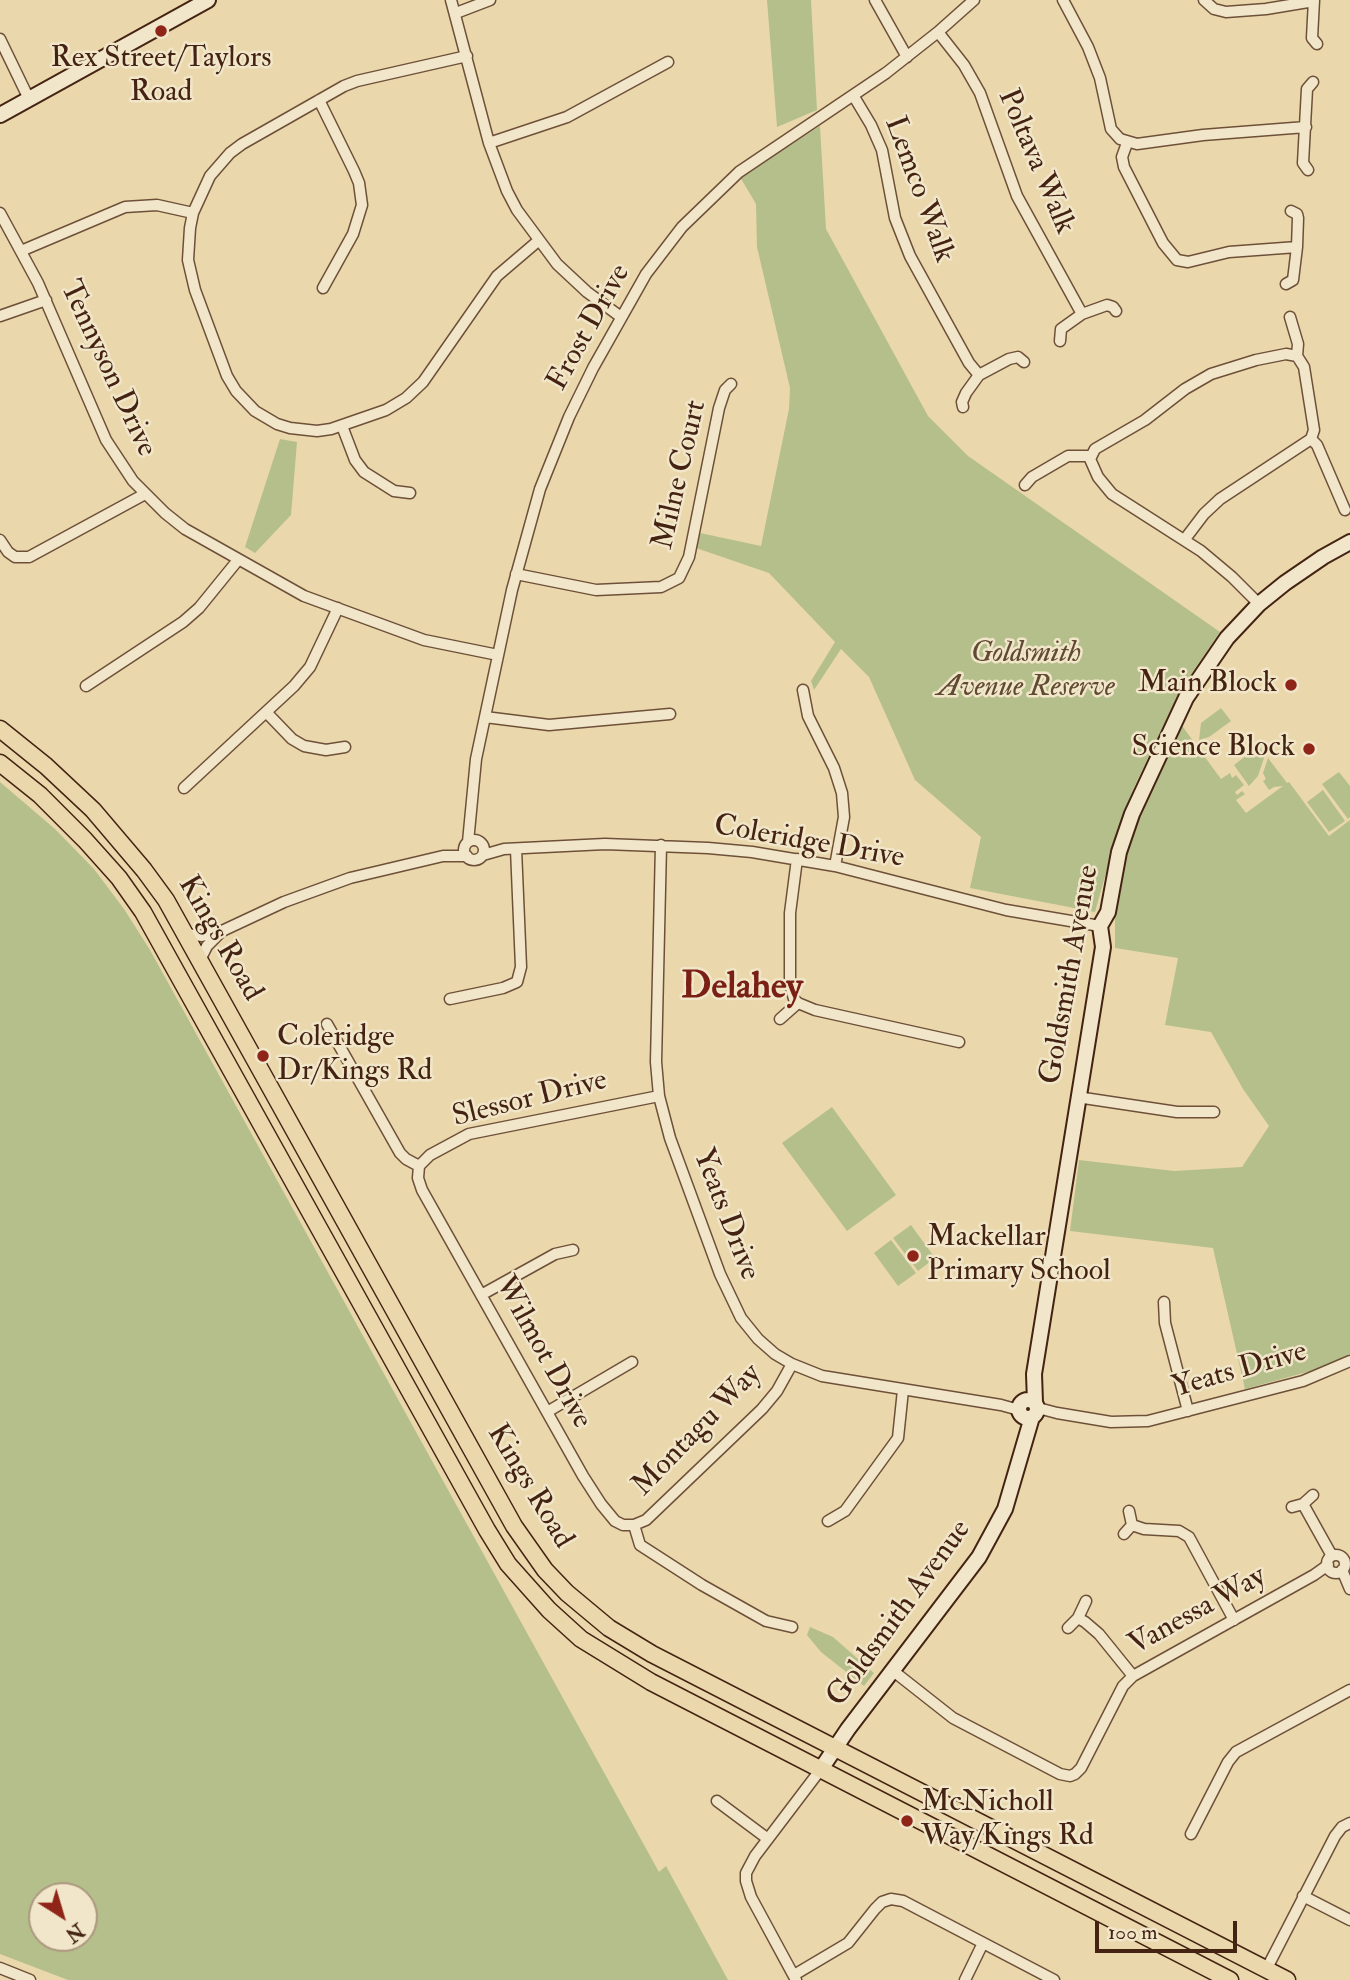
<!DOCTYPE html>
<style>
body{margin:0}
#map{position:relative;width:1350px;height:1980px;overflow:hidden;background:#ead8ac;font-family:"IM FELL Double Pica",serif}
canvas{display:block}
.north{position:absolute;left:28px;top:1882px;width:70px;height:70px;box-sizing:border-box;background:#f1e6c9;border:2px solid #ac9880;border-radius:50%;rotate:143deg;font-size:19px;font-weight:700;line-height:28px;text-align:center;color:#442313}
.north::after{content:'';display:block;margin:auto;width:24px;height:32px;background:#8f2418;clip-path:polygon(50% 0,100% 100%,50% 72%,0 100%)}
.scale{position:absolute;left:1095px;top:1921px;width:142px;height:32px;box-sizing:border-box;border:4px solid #442313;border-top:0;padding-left:9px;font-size:21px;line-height:24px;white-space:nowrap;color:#442313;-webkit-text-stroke:5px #f1e6c9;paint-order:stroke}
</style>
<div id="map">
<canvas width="1350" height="1980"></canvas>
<div class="north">N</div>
<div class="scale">100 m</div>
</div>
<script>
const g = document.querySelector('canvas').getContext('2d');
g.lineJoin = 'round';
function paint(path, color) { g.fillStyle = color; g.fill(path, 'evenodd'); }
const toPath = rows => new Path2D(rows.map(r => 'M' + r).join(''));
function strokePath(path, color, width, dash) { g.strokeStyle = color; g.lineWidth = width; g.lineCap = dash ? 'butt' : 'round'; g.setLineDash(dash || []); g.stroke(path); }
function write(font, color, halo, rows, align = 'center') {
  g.font = font + ' "IM FELL Double Pica",serif'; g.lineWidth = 5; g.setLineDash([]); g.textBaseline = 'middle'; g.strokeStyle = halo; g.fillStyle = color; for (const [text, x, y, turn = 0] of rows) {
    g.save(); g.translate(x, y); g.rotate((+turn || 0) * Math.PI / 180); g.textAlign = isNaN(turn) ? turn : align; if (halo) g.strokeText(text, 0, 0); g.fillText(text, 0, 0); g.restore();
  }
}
paint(toPath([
 [767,0,811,0,817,110,777,127],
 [820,126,826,229,928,416,968,456,1220,632,1181,689,1136,783,1122,816,1095,912,970,888,981,837,915,780,869,677,841,649,814,690,811,681,835,642,769,573,696,548,700,533,761,546,789,409,790,388,757,247,756,204,740,177],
 [280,439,297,442,291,515,255,553,245,547],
 [1221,708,1231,721,1209,737,1199,740,1201,723],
 [1180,723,1221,779,1230,773,1232,778,1236,775,1244,785,1235,792,1237,795,1242,791,1245,794,1236,800,1246,813,1283,786,1274,787,1269,790,1263,781,1266,779,1263,773,1268,758,1287,783,1289,782,1329,836,1350,820,1350,1354,1318,1369,1245,1389,1213,1248,1070,1231,1079,1160,1174,1171,1242,1167,1269,1126,1243,1089,1211,1032,1165,1025,1178,958,1115,948,1115,903,1137,814],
 [1259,746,1265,755,1258,776,1249,786,1234,765],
 [1339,772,1350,786,1350,817,1348,819,1322,784],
 [0,782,55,829,94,869,124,909,150,950,659,1872,666,1866,728,1980,68,1980,0,1954],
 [84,1896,84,1938,42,1938,42,1896],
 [1323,790,1345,821,1329,832,1307,802],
 [832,1107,896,1195,847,1231,782,1143],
 [911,1225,935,1258,918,1271,893,1238],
 [891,1240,916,1273,898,1286,874,1253],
 [810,1627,833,1637,874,1673,864,1686,821,1652,807,1635]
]), '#b5bf8b');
const street = toPath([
 [451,0,489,143,507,191,517,210,557,264,587,292,621,317],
 [875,0,907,57],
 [1063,0,1088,47,1100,78,1111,129,1120,139,1137,144,1203,135,1306,127],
 [1204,0,1214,9,1226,12,1266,9,1314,1],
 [1314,0,1312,38,1317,44],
 [456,13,490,0],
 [938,32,964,65,980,93,1017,196,1082,314],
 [0,39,29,99],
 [467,56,357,81,344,86,242,144,230,153,210,176,193,213,190,228,188,260,195,290,227,376,236,391,255,411,277,424,290,428,317,431,331,429,386,410,406,398,423,382,497,276,538,241],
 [853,95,871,125,882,150,895,218,910,256,969,363,979,375],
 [319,100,354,171,359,183,362,205,353,234,323,288],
 [489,143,567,117,668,62],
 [1127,143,1122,157,1124,167,1163,243,1177,260,1188,262,1229,252,1297,247],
 [1308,170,1303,163,1307,89,1313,82],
 [0,213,38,283,106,440,133,481,165,513,185,529,304,596,424,640,498,655],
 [21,251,125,207,157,205,193,213],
 [1286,284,1293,280,1297,247,1298,218,1297,214,1291,211],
 [0,316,46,300],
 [1290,317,1298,344,1297,356],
 [1060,341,1061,329,1082,314,1107,305,1113,307,1116,311],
 [963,407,962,402,966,393,979,375,1009,359,1018,357,1024,362],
 [342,426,355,460,364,472,394,491,410,493],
 [1311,439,1317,445,1345,510],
 [1025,485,1032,477,1068,456,1091,456],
 [1185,539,1204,514,1220,499,1311,439,1314,430,1304,367,1297,356,1286,354,1256,360,1211,374,1185,389,1145,420,1095,449,1090,459,1098,477,1112,494,1201,551,1232,577,1259,604],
 [0,540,8,552,15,557,29,557,145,494],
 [516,574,596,590,661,587,679,578,689,557,719,408,725,390,731,384],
 [86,686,183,622,199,608,238,560],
 [803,690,808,716,834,768,842,793,844,817,835,866],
 [266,712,292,739,304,746,326,750,345,747],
 [485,717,549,725,670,714],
 [184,788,294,686,310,667,338,608],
 '464 850a10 10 0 1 1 20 0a10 10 0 1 1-20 0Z',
 [468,842,476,759,512,590,540,489,569,417,593,368,646,274,682,227,739,172,886,73,938,32,974,0],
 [661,845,656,1062,659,1096,670,1138,720,1274,741,1318,758,1339,775,1354,792,1364,822,1376,1001,1405,1019,1410],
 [483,855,504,849,605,844,708,848,752,852,835,866,1006,910,1100,926],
 [797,859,790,913,790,985,794,999,798,1003,815,1010,959,1042],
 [186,934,202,936,222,931,284,902,350,878,443,856,467,856],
 [200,960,207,946,219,934],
 [450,999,503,988,517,982,521,967,516,849],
 [780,1019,798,1003],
 [327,1024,400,1153,406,1159,419,1166,418,1178,422,1190,583,1476,601,1504,615,1521,623,1525,634,1525,640,1545,702,1585,766,1621,792,1627],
 [1077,1097,1177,1112,1214,1112],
 [419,1166,430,1155,469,1134,659,1096],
 [481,1295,555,1254,573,1250],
 [1164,1302,1165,1323,1188,1411],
 [1038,1408,1057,1413,1111,1422,1148,1421,1303,1381,1350,1361],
 [547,1412,632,1362],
 [1303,1504,1332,1556],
 [1292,1507,1303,1504,1313,1495],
 [828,1521,845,1511,898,1438,903,1390],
 [634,1525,646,1520,762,1409,777,1391,792,1364],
 [1132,1525,1144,1529,1179,1531,1189,1537,1234,1620],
 [1124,1534,1132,1525,1129,1511],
 '1327 1564a9 9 0 1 1 18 0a9 9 0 1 1-18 0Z',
 [1342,1570,1350,1589],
 [1078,1618,1085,1622,1099,1634,1133,1676],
 [1068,1628,1078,1618,1086,1601],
 [892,1670,953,1718,1060,1774,1070,1776,1075,1774,1081,1768,1123,1686,1133,1676,1314,1575,1328,1565],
 [717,1801,768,1839],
 [1191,1834,1228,1762,1236,1752,1350,1690],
 [1303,1896,1350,1920],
 [0,1968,30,1980],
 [1266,1970,1335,1836,1342,1827,1350,1823],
 [794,1975,848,1943,875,1909,882,1902,891,1899,903,1901,1054,1980],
 [796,1980,751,1897,746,1881,746,1873,755,1856,821,1769],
 [965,1980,983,1943]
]);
const secondary = toPath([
 [0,115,208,0],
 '1019 1409a9 9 0 1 1 18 0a9 9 0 1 1-18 0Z',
 [1035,1402,1034,1374,1103,947,1100,926,1108,912,1119,852,1132,814,1186,698,1227,638,1259,604,1285,583,1323,557,1350,542],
 [821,1769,848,1729,979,1557,1005,1509,1032,1417]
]);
const primary = toPath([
 [0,729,46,766,93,810,144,870,166,900,514,1526,545,1570,567,1593,609,1628,652,1654,1287,1980],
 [0,763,40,795,85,840,119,878,143,912,487,1530,508,1564,549,1610,581,1639,651,1682,1230,1980]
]);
strokePath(street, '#6e5039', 13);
strokePath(secondary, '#442313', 18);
strokePath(primary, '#442313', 19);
strokePath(street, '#f1e6c9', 10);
strokePath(secondary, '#f1e6c9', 14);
strokePath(primary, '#ead8ac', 16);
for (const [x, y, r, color] of [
 [161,31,7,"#8f2418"],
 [1291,685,7,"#8f2418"],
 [1309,749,7,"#8f2418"],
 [263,1056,7,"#8f2418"],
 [913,1256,7,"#8f2418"],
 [907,1821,7,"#8f2418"]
]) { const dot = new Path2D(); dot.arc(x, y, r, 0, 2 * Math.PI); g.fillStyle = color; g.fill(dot); strokePath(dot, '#f1e6c9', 2.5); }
write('30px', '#442313', '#f1e6c9', [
 ["Rex Street/Taylors",161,60,"center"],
 ["Road",161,94,"center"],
 ["Main Block",1277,685,"right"],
 ["Science Block",1295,749,"right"],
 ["Coleridge",277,1039],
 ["Dr/Kings Rd",277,1073],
 ["Mackellar",927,1239],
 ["Primary School",927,1273],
 ["McNicholl",921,1804],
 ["Way/Kings Rd",921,1838]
], 'left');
write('30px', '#442313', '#f1e6c9', [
 ["Poltava Walk",1035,162,67],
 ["Lemco Walk",918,190,70],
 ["Frost Drive",590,328,-61],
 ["Tennyson Drive",107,369,65],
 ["Milne Court",681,475,-77],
 ["Coleridge Drive",809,843,10],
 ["Kings Road",219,939,60],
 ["Goldsmith Avenue",1071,975,-80],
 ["Slessor Drive",530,1100,-14],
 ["Yeats Drive",725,1215,69],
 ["Wilmot Drive",542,1353,61],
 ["Yeats Drive",1240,1371,-16],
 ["Montagu Way",698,1431,-46],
 ["Kings Road",529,1487,59],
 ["Vanessa Way",1198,1612,-29],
 ["Goldsmith Avenue",900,1614,-54]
]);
write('italic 30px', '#604a31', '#f1e6c9', [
 ["Goldsmith",1026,655],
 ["Avenue Reserve",1026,689]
]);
write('bold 37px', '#7a1f14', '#f1e6c9', [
 ["Delahey",742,989]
]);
</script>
